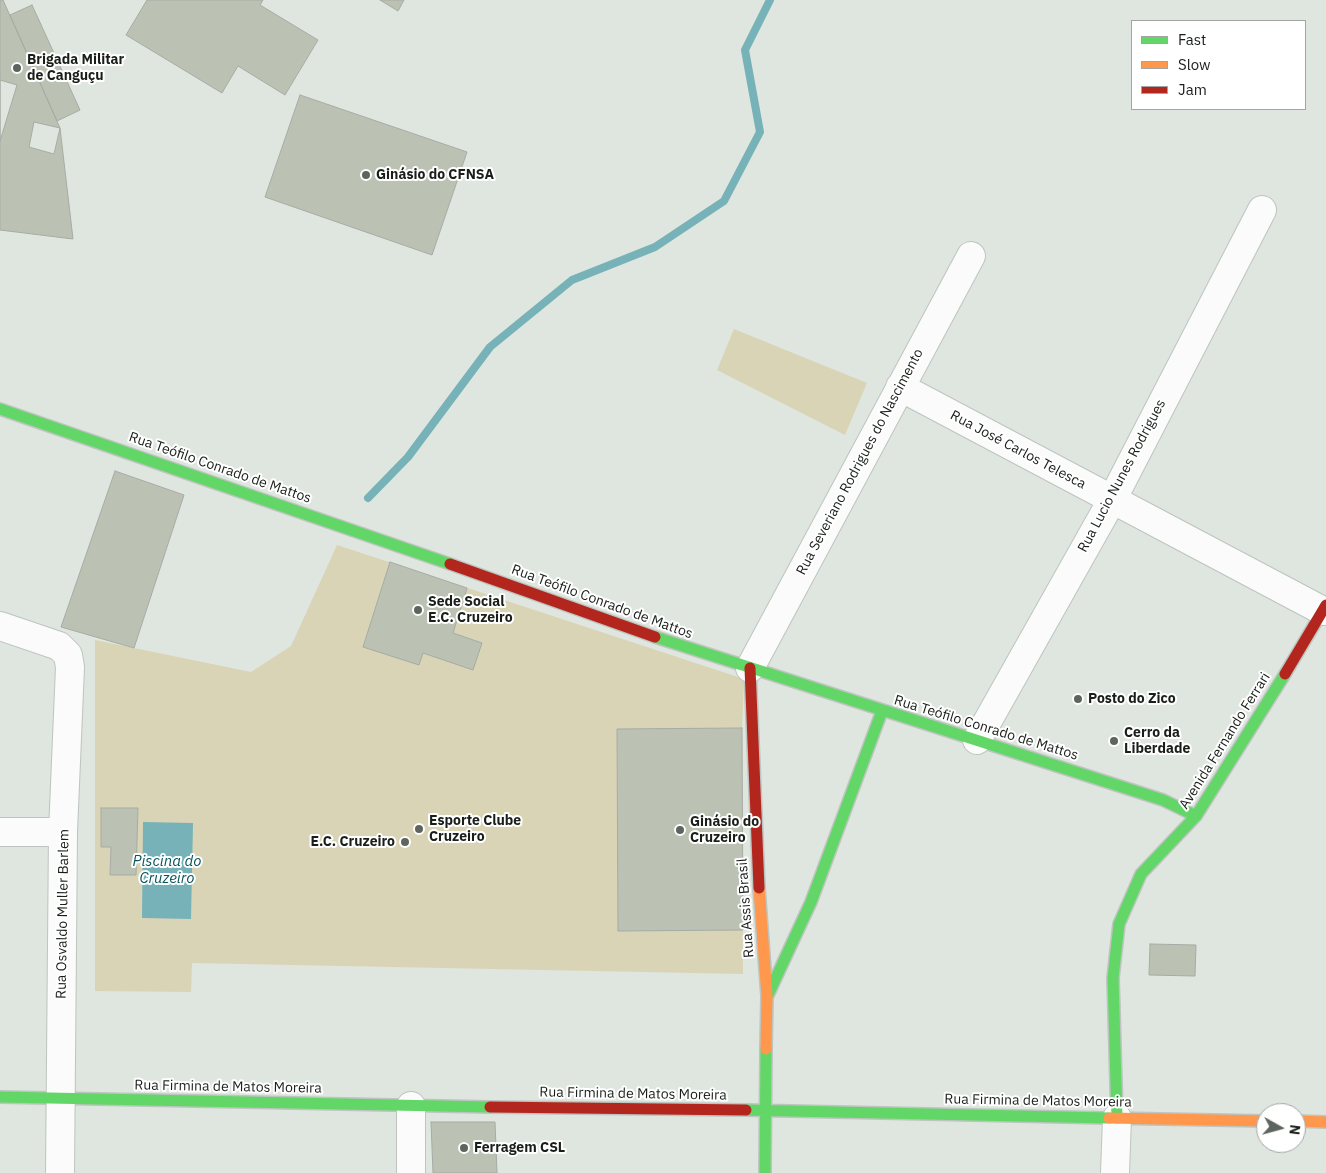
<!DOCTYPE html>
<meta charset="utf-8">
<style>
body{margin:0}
#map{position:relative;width:1326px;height:1173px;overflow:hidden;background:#dee6df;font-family:"IBM Plex Sans",sans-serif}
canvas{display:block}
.legend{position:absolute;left:1131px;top:20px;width:175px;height:90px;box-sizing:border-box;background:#fff;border:1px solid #a3a5a3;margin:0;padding:6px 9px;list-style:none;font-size:15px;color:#191e19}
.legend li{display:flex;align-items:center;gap:10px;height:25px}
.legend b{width:25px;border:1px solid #a3a5a3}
.north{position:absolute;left:1256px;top:1103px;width:50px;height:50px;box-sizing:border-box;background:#fff;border:1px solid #a3a5a3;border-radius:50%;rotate:97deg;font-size:14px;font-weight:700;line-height:20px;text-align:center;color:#191e19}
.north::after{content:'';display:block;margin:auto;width:18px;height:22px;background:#5e645e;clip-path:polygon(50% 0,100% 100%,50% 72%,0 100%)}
</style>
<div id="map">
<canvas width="1326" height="1173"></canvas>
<ul class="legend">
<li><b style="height:6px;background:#63d668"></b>Fast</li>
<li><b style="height:6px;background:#ff974d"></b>Slow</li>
<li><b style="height:6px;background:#b3261e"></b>Jam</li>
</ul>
<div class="north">N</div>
</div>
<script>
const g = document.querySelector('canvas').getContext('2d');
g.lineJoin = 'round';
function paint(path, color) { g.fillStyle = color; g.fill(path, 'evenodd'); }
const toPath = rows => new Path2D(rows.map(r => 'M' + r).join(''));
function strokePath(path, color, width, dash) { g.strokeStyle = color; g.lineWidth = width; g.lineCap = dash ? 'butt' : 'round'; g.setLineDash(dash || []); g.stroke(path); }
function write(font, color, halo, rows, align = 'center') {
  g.font = font + ' "IBM Plex Sans",sans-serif'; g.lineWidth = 4; g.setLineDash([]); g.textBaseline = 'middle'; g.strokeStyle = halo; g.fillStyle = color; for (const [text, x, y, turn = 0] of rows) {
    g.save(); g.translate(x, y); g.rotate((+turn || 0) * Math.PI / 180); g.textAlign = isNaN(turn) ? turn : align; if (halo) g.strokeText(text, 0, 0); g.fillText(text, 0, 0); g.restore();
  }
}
paint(toPath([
 [734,329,867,383,845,435,717,370],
 [337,545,744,679,742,728,743,974,192,963,191,992,95,991,95,640,251,672,291,646]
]), '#dad4b6');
paint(toPath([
 [143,822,193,823,191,919,142,918]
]), '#76b2b7');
strokePath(toPath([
 [368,498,408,457,490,347,572,280,655,247,724,201,760,132,745,50,770,0]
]), '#76b2b7', 8);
const building = toPath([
 [0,0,3,0,60,128,73,239,0,230,0,0],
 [147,0,263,0,260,5,318,40,285,95,238,66,222,93,126,35,147,0],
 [380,0,404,0,398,11,380,0],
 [32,5,80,110,57,121,10,15,32,5],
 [0,80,17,85,0,141,0,80],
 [300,95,467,152,432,255,265,197,300,95],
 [34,122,60,128,54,154,29,147,34,122],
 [115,471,184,495,134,648,61,627,115,471],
 [390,562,467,588,453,633,482,643,473,670,423,653,419,665,363,647,390,562],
 [742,728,743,930,618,931,617,729,742,728],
 [101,808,138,808,136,875,110,875,111,847,101,847,101,808],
 [1150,944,1196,945,1195,976,1149,975,1150,944],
 [431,1122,495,1122,497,1173,433,1173,431,1122]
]);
paint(building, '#bbc2b3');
strokePath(building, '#a7aba5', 1);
const street = toPath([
 [900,387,1323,611],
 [0,626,59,646,68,655,70,667,63,832,60,1173],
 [750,668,971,256],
 [977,740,1112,500,1262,210],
 [0,832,63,832],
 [411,1106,411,1173],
 [1115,1173,1117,1118]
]);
const fast = toPath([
 [0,409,450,564],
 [655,637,1163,800,1196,816],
 [768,995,811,902,882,711],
 [0,1097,490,1107],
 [746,1110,1109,1118],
 [1117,1118,1113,978,1119,924,1141,874,1196,816,1285,674],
 [765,1173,766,1049]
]);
const slow = toPath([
 [759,888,767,996,766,1049],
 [1109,1118,1266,1121],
 [1296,1121,1326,1122]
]);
const jam = toPath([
 [450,564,655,637],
 [750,668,759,888],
 [1285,674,1326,605],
 [490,1107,746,1110]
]);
strokePath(street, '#bec4bf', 30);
strokePath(fast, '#bec4bf', 14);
strokePath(slow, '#bec4bf', 14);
strokePath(jam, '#bec4bf', 14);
strokePath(street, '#fafbfa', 28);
strokePath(fast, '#63d668', 11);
strokePath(slow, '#ff974d', 11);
strokePath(jam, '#b3261e', 11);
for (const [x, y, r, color] of [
 [17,68,5,"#5e645e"],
 [366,175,5,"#5e645e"],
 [418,610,5,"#5e645e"],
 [1078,699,5,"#5e645e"],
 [1114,741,5,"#5e645e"],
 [419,829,5,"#5e645e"],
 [680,830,5,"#5e645e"],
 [405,842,5,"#5e645e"],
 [464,1148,5,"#5e645e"]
]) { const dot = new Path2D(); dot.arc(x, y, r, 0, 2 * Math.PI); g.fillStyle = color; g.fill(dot); strokePath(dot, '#fff', 2); }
write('bold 14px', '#191e19', '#fff', [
 ["Brigada Militar",27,60],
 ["de Canguçu",27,76],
 ["Ginásio do CFNSA",376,175],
 ["Sede Social",428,602],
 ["E.C. Cruzeiro",428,618],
 ["Posto do Zico",1088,699],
 ["Cerro da",1124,733],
 ["Liberdade",1124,749],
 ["Esporte Clube",429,821],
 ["Cruzeiro",429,837],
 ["Ginásio do",690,822],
 ["Cruzeiro",690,838],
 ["E.C. Cruzeiro",395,842,"right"],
 ["Ferragem CSL",474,1148]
], 'left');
write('14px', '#191e19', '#fff', [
 ["Rua José Carlos Telesca",1018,450,28],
 ["Rua Severiano Rodrigues do Nascimento",860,462,-62],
 ["Rua Teófilo Conrado de Mattos",220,468,19],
 ["Rua Lucio Nunes Rodrigues",1122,476,-62],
 ["Rua Teófilo Conrado de Mattos",602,602,20],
 ["Rua Teófilo Conrado de Mattos",986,728,17],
 ["Avenida Fernando Ferrari",1225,741,-58],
 ["Rua Assis Brasil",746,908,-94],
 ["Rua Osvaldo Muller Barlem",63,914,-89],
 ["Rua Firmina de Matos Moreira",228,1087,1],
 ["Rua Firmina de Matos Moreira",633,1094,1],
 ["Rua Firmina de Matos Moreira",1038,1101,1]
]);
write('italic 15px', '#09555c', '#fff', [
 ["Piscina do",167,862],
 ["Cruzeiro",167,879]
]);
</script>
